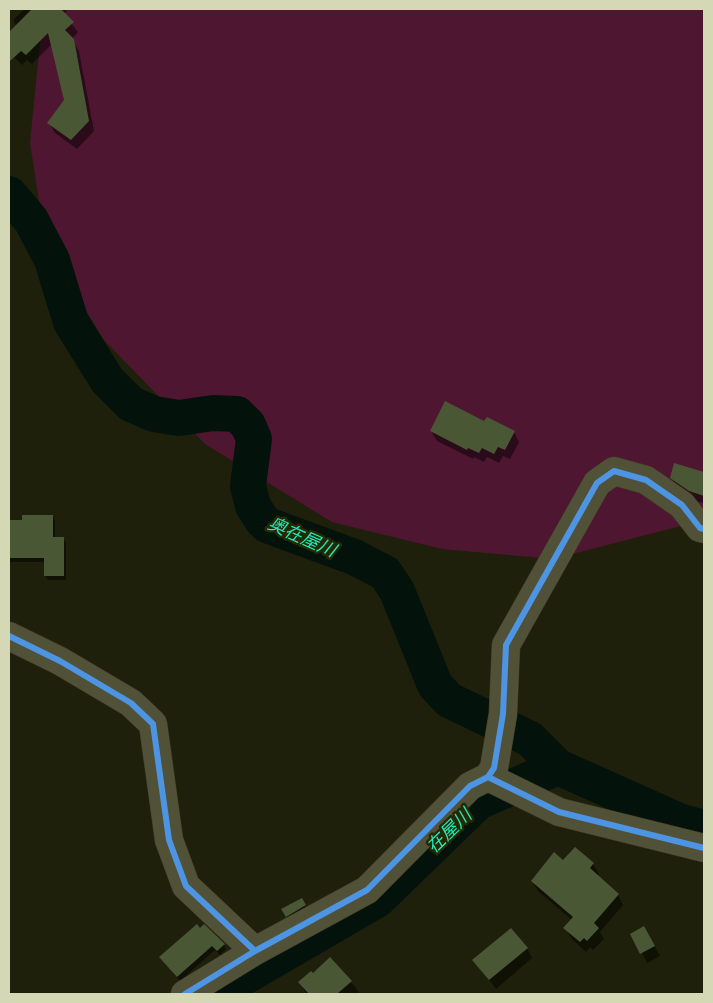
<!DOCTYPE html>
<meta charset="utf-8">
<style>
body{margin:0}
#map{position:relative;width:713px;height:1003px;overflow:hidden;background:#1f200b;font-family:"Exo 2",sans-serif}
canvas{display:block}
.frame{position:absolute;inset:0;border:10px solid #d4d8b4;pointer-events:none}
</style>
<div id="map">
<canvas width="713" height="1003"></canvas>
<div class="frame"></div>
</div>
<script>
const g = document.querySelector('canvas').getContext('2d');
g.lineJoin = 'round';
function paint(path, color) { g.fillStyle = color; g.fill(path, 'evenodd'); }
const toPath = rows => new Path2D(rows.map(r => 'M' + r).join(''));
function strokePath(path, color, width, dash) { g.strokeStyle = color; g.lineWidth = width; g.lineCap = dash ? 'butt' : 'round'; g.setLineDash(dash || []); g.stroke(path); }
function write(font, color, halo, rows, align = 'center') {
  g.font = font + ' "Exo 2","Noto Sans JP",sans-serif'; g.lineWidth = 5; g.setLineDash([]); g.textBaseline = 'middle'; g.strokeStyle = halo; g.fillStyle = color; for (const [text, x, y, turn = 0] of rows) {
    g.save(); g.translate(x, y); g.rotate((+turn || 0) * Math.PI / 180); g.textAlign = isNaN(turn) ? turn : align; if (halo) g.strokeText(text, 0, 0); g.fillText(text, 0, 0); g.restore();
  }
}
paint(toPath([
 [52,9,704,9,704,520,553,559,442,549,332,522,205,444,104,340,46,245,30,143,41,33]
]), '#4f1631');
paint(toPath([
 [25,9,65,9,67,11,64,14,78,32,72,39,79,51,94,131,77,149,55,133,49,123,65,100,52,44,32,64,27,60,22,65,9,52,9,34,16,26,13,20],
 [485,423,514,432,519,442,510,459,503,456,499,463,487,457,484,462,474,457,473,459,437,441,431,431],
 [675,465,704,473,704,503,696,501,677,487,671,477],
 [53,516,55,521,55,538,63,538,66,543,66,580,48,580,45,576,45,562,9,562,9,521,23,521],
 [575,849,593,864,599,874,597,876,618,895,623,905,600,932,604,939,593,950,590,947,586,952,571,938,565,928,572,920,538,891,532,881,563,862],
 [302,900,310,916,292,926,283,909],
 [197,926,224,945,226,949,220,955,215,950,180,981,161,958],
 [644,928,660,956,647,963,632,934],
 [527,948,532,958,496,989,474,960],
 [330,959,356,988,360,994,307,994,305,992,300,982,312,975]
]), '#0007');
strokePath(toPath([
 [9,194,31,220,52,260,71,322,107,380,131,404,154,414,179,418,213,413,237,414,248,425,254,439,248,486,253,506,262,520,267,525,354,557,385,573,397,591,435,685,449,700,530,739,558,767,679,821,704,828],
 [215,994,377,900,478,802,558,767]
]), '#03120b', 36);
paint(toPath([
 [32,9,61,9,74,22,65,30,74,39,89,121,71,140,47,123,64,100,48,33,26,55,21,51,9,62,9,32],
 [445,401,484,421,487,417,515,431,505,450,498,447,494,454,482,448,479,453,468,448,467,450,430,431],
 [674,463,704,472,704,496,689,491,670,478],
 [22,515,53,515,53,537,64,537,64,576,44,576,44,558,9,558,9,520,22,520],
 [575,847,594,863,590,868,619,894,594,923,599,928,587,941,584,938,580,942,563,928,573,917,531,881,554,852,563,860],
 [302,898,306,905,286,917,281,909],
 [197,924,200,928,204,924,225,944,217,951,212,946,177,977,159,957],
 [644,926,655,946,640,954,630,934],
 [511,928,528,948,489,980,472,960],
 [330,957,352,981,337,994,309,994,298,982,311,971,313,973]
]), '#4a5735');
const minor = toPath([
 [9,636,60,661,131,703,153,724,169,840,186,886,255,951],
 [488,777,559,812,704,848],
 [185,994,255,951,367,890,470,786,488,777,494,768,503,714,506,645,597,483,614,471,646,480,682,505,700,528,704,529]
]);
strokePath(minor, '#3a3b2a', 29);
strokePath(minor, '#515138', 28);
strokePath(toPath([
 [9,636,60,661,131,703,153,724,169,840,186,886,255,951],
 [488,777,559,812,704,848],
 [185,994,255,951,367,890,470,786,488,777,494,768,503,714,506,645,597,483,614,471,646,480,682,505,700,528,704,529]
]), '#4d94e3', 6);
write('italic 18px', '#21ebc0', '#272902', [
 ["奥在屋川",302,537,24],
 ["在屋川",449,831,-44]
]);
</script>
